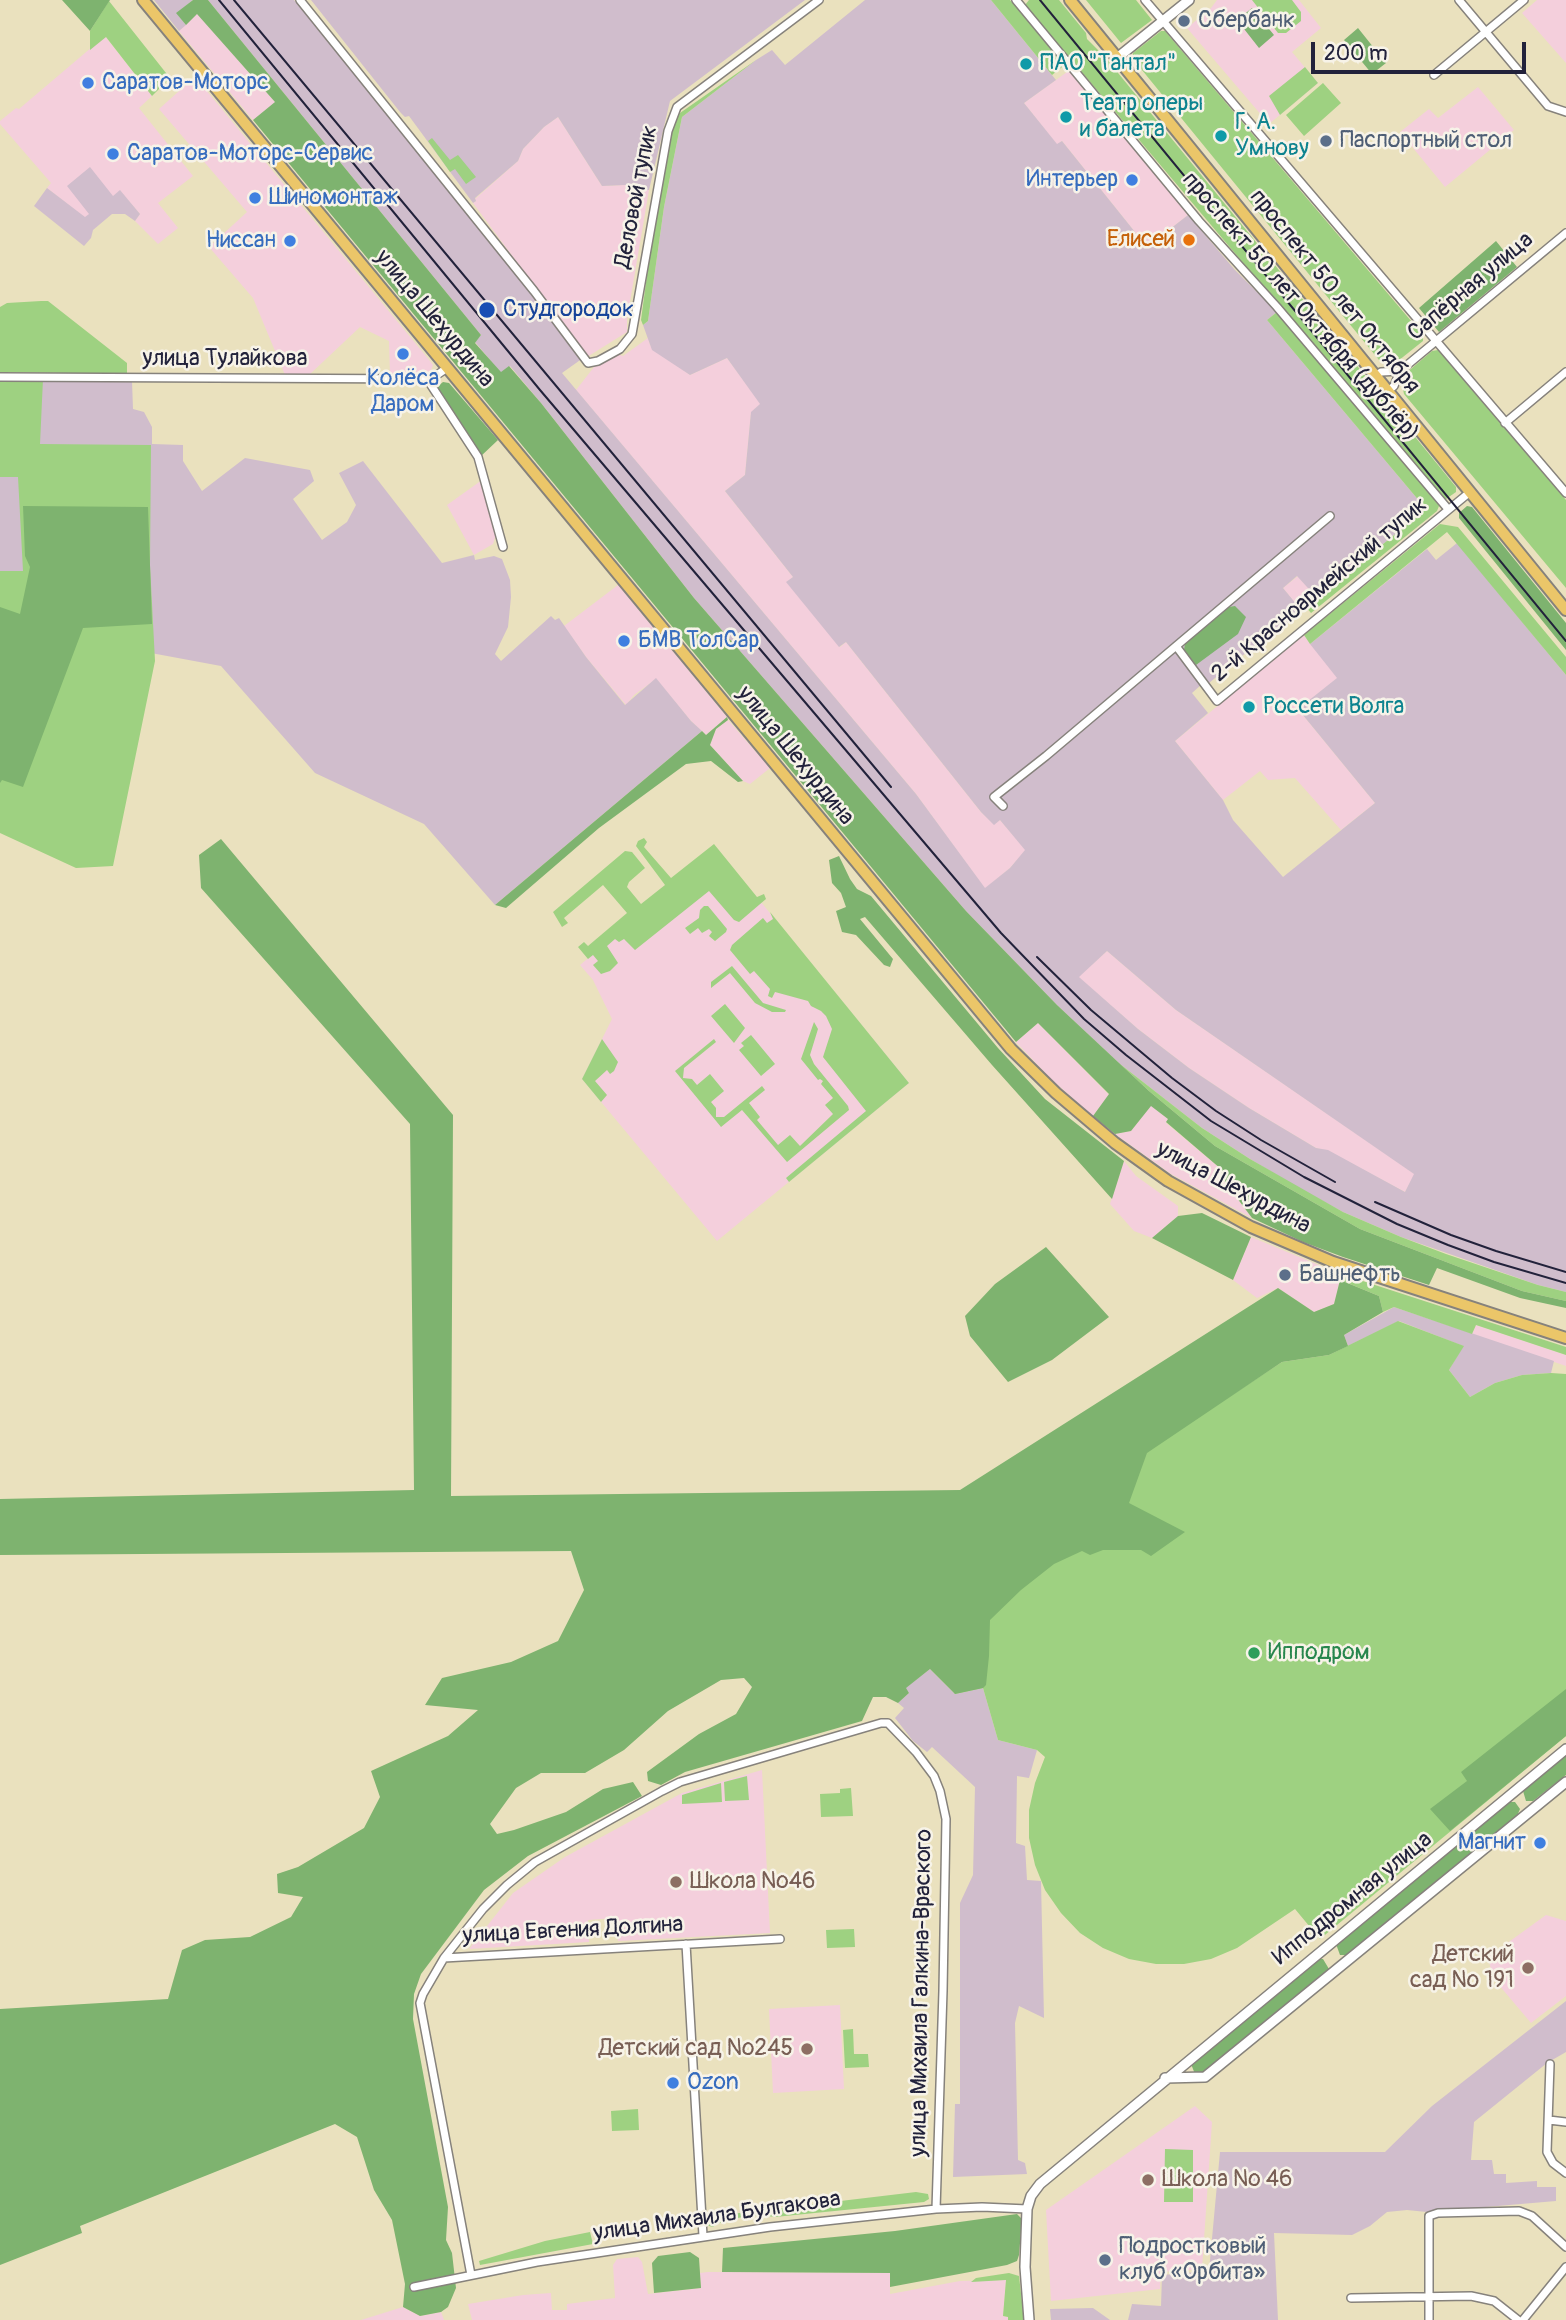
<!DOCTYPE html>
<meta charset="utf-8">
<style>
body{margin:0}
#map{position:relative;width:1566px;height:2320px;overflow:hidden;background:#eae1be;font-family:Pangolin,sans-serif}
canvas{display:block}
.scale{position:absolute;left:1311px;top:42px;width:215px;height:32px;box-sizing:border-box;border:4px solid #22223b;border-top:0;padding-left:9px;font-size:21px;line-height:24px;white-space:nowrap;color:#22223b;-webkit-text-stroke:5px #f7f3e8;paint-order:stroke}
</style>
<div id="map">
<canvas width="1566" height="2320"></canvas>
<div class="scale">200 m</div>
</div>
<script>
const g = document.querySelector('canvas').getContext('2d');
g.lineJoin = 'round';
function paint(path, color) { g.fillStyle = color; g.fill(path, 'evenodd'); }
const toPath = rows => new Path2D(rows.map(r => 'M' + r).join(''));
function strokePath(path, color, width, dash) { g.strokeStyle = color; g.lineWidth = width; g.lineCap = dash ? 'butt' : 'round'; g.setLineDash(dash || []); g.stroke(path); }
function write(font, color, halo, rows, align = 'center') {
  g.font = font + ' Pangolin,sans-serif'; g.lineWidth = 5; g.setLineDash([]); g.textBaseline = 'middle'; g.strokeStyle = halo; g.fillStyle = color; for (const [text, x, y, turn = 0] of rows) {
    g.save(); g.translate(x, y); g.rotate((+turn || 0) * Math.PI / 180); g.textAlign = isNaN(turn) ? turn : align; if (halo) g.strokeText(text, 0, 0); g.fillText(text, 0, 0); g.restore();
  }
}
paint(toPath([
 [1217,0,1299,0,1321,28,1292,52,1318,83,1269,124,1187,28,1211,8],
 [1537,0,1566,0,1566,63,1522,13],
 [197,13,276,103,253,120,179,31],
 [105,36,152,96,139,108,193,176,158,203,178,228,158,244,135,221,140,214,120,191,85,218,47,188,51,183,0,124,0,121,16,108,19,109],
 [1067,72,1072,72,1188,215,1147,247,1062,141,1057,145,1024,103],
 [195,81,206,90,430,361,433,365,430,373,390,375,389,341,360,327,309,375,285,375,253,298,209,247,247,212,159,109,187,84],
 [1478,87,1514,130,1445,187,1400,132,1429,109,1438,118],
 [558,117,602,186,625,185,649,190,627,319,627,332,587,357,473,203,476,201,475,199,518,161,523,149,544,127],
 [648,338,650,345,690,375,727,358,761,404,751,413,745,475,725,491,793,577,787,582,840,647,846,642,981,812,994,824,1000,820,1026,850,1010,868,985,889,916,794,576,390,594,367,617,354,623,356],
 [482,480,497,531,493,544,474,555,447,505],
 [1298,576,1317,598,1302,611,1283,588],
 [618,585,727,717,706,735,691,721,656,679,634,695,626,705,586,657,564,626],
 [1304,635,1338,678,1298,709,1375,803,1341,830,1295,778,1268,780,1260,771,1223,800,1175,741],
 [728,720,770,768,750,784,743,781,710,745,716,729],
 [704,883,756,896,909,1083,717,1241,582,1079,612,1019,593,980,580,965,629,924],
 [1107,951,1176,1010,1415,1174,1405,1192,1328,1151,1316,1148,1249,1108,1189,1068,1138,1029,1078,977],
 [1038,1023,1109,1095,1093,1116,1051,1079,1016,1042],
 [1151,1105,1168,1119,1166,1123,1221,1169,1222,1178,1252,1218,1171,1174,1115,1134,1131,1131],
 [1124,1161,1136,1176,1178,1206,1178,1216,1152,1238,1134,1231,1110,1204],
 [1251,1237,1338,1273,1334,1277,1340,1280,1334,1304,1314,1312,1278,1288,1257,1298,1233,1280],
 [1476,1325,1566,1355,1566,1366,1472,1334],
 [762,1770,770,1933,618,1941,615,1918,588,1920,589,1942,469,1949,513,1893,565,1857,682,1793],
 [1546,1915,1566,1921,1566,1996,1531,2023,1493,1978,1488,1957],
 [840,2005,844,2089,773,2093,769,2009],
 [1195,2106,1212,2122,1202,2269,1161,2272,1160,2289,1051,2301,1046,2210],
 [638,2257,642,2262,648,2294,701,2288,700,2273,708,2272,890,2273,890,2294,960,2281,1006,2280,1003,2316,1008,2317,1008,2320,472,2320,468,2304,523,2295,551,2293,552,2310,567,2310,567,2304,615,2298,613,2265,617,2259],
 [403,2307,420,2316,441,2312,444,2320,361,2320]
]), '#f4cfdc');
paint(toPath([
 [154,0,193,0,177,13,186,25,179,31],
 [208,0,294,0,583,358,562,373,916,794,985,888,1010,868,1025,850,1000,820,994,825,981,812,846,642,839,647,786,582,793,577,725,491,745,475,751,412,760,404,727,358,690,375,652,350,643,325,648,321,664,207,682,117,756,60,772,50,785,65,865,0,991,0,1056,80,1024,103,1057,144,1062,141,1147,247,1188,215,1235,270,1277,312,1267,320,1426,509,1317,598,1297,576,1283,588,1302,611,1261,646,1258,643,1209,683,1200,671,1194,675,1201,685,1192,693,1208,713,1175,741,1223,800,1233,820,1283,877,1375,803,1298,709,1337,678,1310,644,1427,549,1436,560,1457,543,1566,675,1566,1292,1538,1285,1401,1237,1343,1212,1297,1187,1250,1159,1202,1128,1120,1064,1057,1005,966,911,694,598,541,403,510,366,501,373,475,342,481,335],
 [1107,951,1176,1010,1414,1174,1405,1192,1328,1150,1316,1148,1249,1108,1189,1068,1138,1029,1079,977],
 [311,0,805,0,670,101,649,190,625,185,602,186,558,117,544,127,523,149,518,161,475,198,476,201,473,203,409,116,405,117,400,112],
 [90,167,113,196,120,190,140,214,135,221,125,214,112,214,93,230,91,238,84,246,34,206,47,188,85,217,89,214,67,186],
 [0,380,132,381,133,409,144,412,152,427,152,444,183,445,183,461,202,491,245,458,310,470,314,481,293,499,322,540,347,522,356,505,339,473,363,461,442,563,474,555,475,560,494,556,502,559,510,580,511,597,508,627,495,654,501,661,551,616,555,620,559,618,586,657,625,705,656,678,691,721,702,731,495,905,424,824,315,773,221,666,151,653,30,567,0,607],
 [1394,1307,1554,1361,1551,1373,1522,1375,1495,1383,1470,1397,1449,1370,1463,1346,1399,1321,1348,1346,1344,1335],
 [930,1669,955,1694,983,1688,998,1740,1037,1750,1029,1778,1017,1776,1016,1843,1025,1846,1027,1880,1041,1881,1044,2018,1019,2006,1015,2023,1018,2160,1025,2163,1027,2174,953,2177,955,2104,960,2104,960,1903,973,1875,975,1787,932,1747,927,1752,913,1741,895,1718,904,1708,898,1703,909,1693,905,1688],
 [1566,2001,1566,2052,1547,2063,1474,2122,1471,2160,1492,2160,1494,2174,1506,2174,1506,2183,1537,2181,1537,2187,1556,2187,1556,2201,1427,2212,1407,2210,1387,2212,1370,2226,1352,2235,1274,2233,1278,2320,1128,2320,1132,2304,1161,2306,1162,2275,1209,2271,1220,2152,1385,2152,1432,2106],
 [1093,2308,1110,2320,1051,2320,1050,2309]
]), '#d0bdcc');
paint(toPath([
 [991,0,1010,0,1064,63,1062,67,1052,75],
 [1029,0,1059,0,1086,33,1087,39,1105,57,1456,487,1456,492,1446,499,1441,497,1025,5],
 [1086,0,1136,0,1152,20,1121,43],
 [1252,0,1292,0,1301,12,1301,21,1286,33,1278,33],
 [109,1,170,78,152,96,106,37,90,50,90,31],
 [1161,31,1165,31,1423,335,1423,341,1398,361,1391,363,1379,360,1133,59,1133,53],
 [756,60,682,117,664,207,648,321,643,325,641,320,651,245,672,132,677,118,680,113],
 [1305,67,1318,83,1280,115,1269,96],
 [1323,83,1341,103,1304,136,1286,115],
 [432,138,450,160,458,155,476,177,466,184,455,169,450,172,428,141],
 [41,301,48,301,127,363,127,374,0,372,0,307,7,303],
 [1277,312,1438,502,1439,506,1437,511,1311,613,1306,607,1426,509,1267,320],
 [1438,350,1566,500,1566,588,1404,394,1401,380,1405,374,1432,351],
 [43,379,40,444,151,445,150,565,155,661,113,866,76,868,0,833,0,571,23,571,18,477,0,477,0,380],
 [1440,524,1458,527,1566,657,1566,675,1447,532,1310,644,1304,635],
 [644,838,647,842,644,847,671,878,714,844,757,897,764,894,766,899,739,922,734,920,709,891,635,950,624,939,619,942,615,939,607,946,618,963,610,971,601,974,593,965,598,961,593,955,588,959,578,947,584,942,588,946,627,913,603,885,564,918,568,923,562,927,553,912,625,851,632,852,645,868,629,882,627,887,641,904,665,885,636,846,638,841],
 [704,906,708,906,727,929,726,932,715,941,709,936,712,932,709,929,702,933,698,928,690,934,685,928,699,918,700,910],
 [770,912,909,1083,789,1182,786,1178,866,1111,823,1057,832,1029,826,1016,821,1011,811,1006,808,1001,775,992,772,998,768,996,770,989,754,971,750,974,730,950,732,945,763,918,767,923,773,919],
 [732,966,763,1003,786,1010,785,1012,772,1012,755,1003,730,973,711,988,711,982],
 [725,1004,745,1028,734,1043,711,1016],
 [814,1022,818,1029,810,1055,814,1064,848,1106,849,1110,787,1162,742,1110,721,1127,675,1071,714,1039,716,1042,684,1068,683,1078,692,1079,697,1085,710,1074,724,1091,711,1102,716,1108,716,1117,724,1117,762,1086,765,1090,749,1103,760,1117,757,1120,778,1145,790,1135,800,1146,833,1114,825,1105,833,1098,821,1084,823,1081,820,1079,818,1080,801,1059],
 [751,1035,775,1064,761,1076,739,1050,744,1046,741,1043],
 [602,1039,618,1062,614,1071,610,1074,607,1070,595,1081,607,1095,601,1102,582,1079],
 [1120,1064,1202,1128,1250,1159,1343,1212,1401,1237,1446,1254,1538,1285,1566,1292,1566,1301,1522,1291,1360,1229,1215,1146,1149,1091],
 [1338,1273,1566,1347,1566,1355,1476,1325,1472,1334,1394,1307,1383,1312,1379,1296,1333,1277],
 [1398,1321,1464,1346,1449,1370,1470,1397,1495,1383,1522,1375,1551,1373,1566,1374,1566,1736,1320,1939,1295,1909,1237,1948,1211,1959,1184,1964,1156,1964,1129,1959,1103,1948,1080,1933,1061,1913,1045,1890,1035,1865,1029,1838,1029,1810,1035,1783,1045,1757,1037,1750,998,1740,983,1688,955,1694,939,1668,1083,1493,1282,1362,1329,1355],
 [747,1776,749,1800,725,1801,724,1782],
 [721,1783,722,1802,682,1804,682,1795],
 [851,1788,853,1816,821,1817,820,1794,840,1793,840,1789],
 [854,1929,855,1947,827,1948,826,1930],
 [853,2029,854,2054,868,2054,869,2067,845,2068,843,2030],
 [638,2109,639,2130,612,2131,611,2111],
 [1165,2149,1193,2150,1193,2202,1164,2202],
 [916,2192,928,2194,929,2199,924,2202,775,2217,760,2215,742,2217,716,2224,713,2227,705,2225,705,2220,706,2217],
 [590,2232,593,2244,480,2265,479,2261,545,2241],
 [1009,2273,1019,2276,1024,2320,1008,2320,1008,2317,1003,2316,1006,2280,971,2282,976,2278]
]), '#9ed181');
paint(toPath([
 [62,0,110,0,90,31],
 [193,0,208,0,481,335,475,343,501,372,509,366,541,403,694,598,966,911,1057,1005,1149,1091,1215,1146,1360,1229,1522,1291,1566,1301,1566,1308,1520,1298,1437,1268,1429,1285,1343,1257,1303,1242,1252,1218,1222,1178,1221,1169,1166,1122,1168,1119,1151,1106,1131,1131,1115,1134,1093,1116,1109,1094,1038,1023,1016,1042,253,120,275,102,197,14,186,25,176,13],
 [1252,8,1274,35,1259,48,1237,20],
 [1358,28,1386,63,1372,74,1344,40],
 [1496,241,1517,267,1439,332,1419,308],
 [443,382,449,383,498,440,480,457,477,448,456,423,439,395,437,387],
 [23,506,148,507,152,624,83,628,23,787,2,780,0,783,0,607,20,614,30,567,25,556],
 [1467,506,1472,507,1566,623,1566,650,1459,518,1459,513],
 [1235,606,1246,617,1238,634,1196,665,1184,650,1185,643,1229,607],
 [727,717,728,720,716,729,710,745,743,781,738,782,711,761,686,764,599,828,506,908,495,905,702,731,706,735],
 [221,839,453,1115,451,1496,960,1490,1278,1288,1314,1312,1334,1304,1340,1280,1379,1296,1383,1312,1344,1335,1348,1346,1329,1355,1282,1362,1147,1453,1129,1503,1185,1532,1151,1556,1141,1550,1103,1550,1090,1555,1082,1551,1054,1564,1021,1590,990,1620,989,1656,986,1685,983,1688,955,1694,930,1669,906,1688,909,1693,898,1703,886,1697,873,1697,862,1721,685,1772,661,1785,648,1781,647,1772,699,1734,736,1714,752,1687,744,1678,721,1680,668,1711,624,1750,585,1773,541,1773,516,1788,490,1824,497,1834,514,1830,566,1812,603,1789,633,1782,642,1796,528,1856,484,1890,421,1974,414,1994,413,2019,448,2207,446,2240,452,2253,456,2288,448,2307,441,2312,420,2316,403,2307,405,2284,392,2220,374,2190,357,2137,335,2124,80,2226,82,2233,0,2265,0,2009,168,1999,182,1950,205,1940,250,1937,291,1917,303,1897,278,1893,277,1874,298,1867,364,1828,380,1797,371,1771,448,1736,478,1710,425,1705,442,1678,511,1662,558,1641,584,1590,571,1551,0,1555,0,1499,414,1490,410,1124,201,888,199,855],
 [839,856,850,879,857,889,871,896,998,1048,1045,1099,1124,1161,1112,1199,992,1065,865,917,860,919,893,959,890,967,884,965,856,935,842,932,836,911,846,907,841,893,832,883,829,860],
 [1202,1213,1251,1237,1233,1280,1152,1238,1178,1216],
 [1046,1247,1109,1317,1052,1360,1008,1382,970,1336,965,1316,995,1284],
 [1566,1689,1566,1736,1450,1831,1430,1809,1467,1781,1461,1772],
 [1566,1755,1566,1775,1533,1801,1526,1801,1523,1791],
 [1509,1802,1515,1802,1520,1809,1517,1816,1346,1955,1340,1955,1336,1944],
 [1317,1959,1323,1959,1329,1969,1202,2074,1195,2074,1191,2064],
 [1017,2214,1022,2219,1019,2255,1017,2261,1007,2265,890,2287,890,2273,722,2272,723,2248,895,2231],
 [690,2252,699,2258,701,2288,654,2293,652,2263,658,2256]
]), '#7eb36f');
const minor = toPath([
 [300,0,534,291,588,363,598,361,620,349,632,334,668,131,677,107,819,0],
 [1016,0,1199,221,1277,307,1448,509],
 [1145,0,1566,493],
 [1459,0,1548,106,1566,112],
 [1434,75,1524,0],
 [1376,376,1381,372,1400,371],
 [0,377,431,379,447,368],
 [431,379,431,385,478,457,503,547],
 [1388,391,1394,386,1400,371,1566,233],
 [1505,423,1566,372],
 [1176,646,1217,701,1470,492],
 [1003,806,994,797,1046,756,1330,516],
 [686,1944,703,2236],
 [444,1958,483,1909,507,1885,535,1862,662,1791,680,1782,881,1723,888,1723,916,1752,934,1776,940,1791,946,1819,943,1991,936,2209],
 [1550,2064,1547,2152,1553,2163,1566,2173],
 [1549,2120,1566,2122],
 [471,2275,420,2003,423,1994,444,1958,780,1939],
 [414,2287,537,2262,770,2227,936,2209,982,2207,1027,2209],
 [1351,2298,1471,2296,1494,2301,1518,2320],
 [1429,2320,1429,2216,1438,2213,1519,2211,1532,2216,1566,2247],
 [1523,2320,1566,2267]
]);
const tertiary = toPath([
 [1117,58,1189,0],
 [1165,2078,1205,2077,1566,1782],
 [1029,2320,1025,2267,1027,2209,1031,2196,1040,2184,1566,1749]
]);
const primary = toPath([
 [143,0,1011,1049,1056,1093,1115,1143,1168,1181,1251,1227,1333,1262,1566,1338],
 [1070,0,1566,610]
]);
strokePath(minor, '#86827c', 10);
strokePath(tertiary, '#86827c', 12);
strokePath(primary, '#86827c', 14);
strokePath(minor, '#fff', 7);
strokePath(tertiary, '#fff', 9);
strokePath(primary, '#ebc669', 10);
strokePath(toPath([
 [1040,0,1566,641]
]), '#22223b', 2);
strokePath(toPath([
 [219,0,540,390,1001,933,1084,1019,1126,1055,1211,1121,1304,1177,1397,1224,1448,1245,1494,1262,1566,1283],
 [234,0,891,787],
 [1037,957,1091,1010,1172,1078,1216,1111,1261,1140,1335,1182],
 [1375,1202,1451,1235,1496,1251,1566,1272]
]), '#22223b', 2);
for (const [x, y, r, color] of [
 [1184,21,7,"#5c6f8a"],
 [1026,64,7,"#0f9aa8"],
 [88,83,7,"#3f7fe0"],
 [1066,117,7,"#0f9aa8"],
 [1221,136,7,"#0f9aa8"],
 [1326,141,7,"#5c6f8a"],
 [113,154,7,"#3f7fe0"],
 [1132,180,7,"#3f7fe0"],
 [255,198,7,"#3f7fe0"],
 [1189,240,7,"#e8710a"],
 [290,241,7,"#3f7fe0"],
 [487,310,9,"#1a4fb4"],
 [403,354,7,"#3f7fe0"],
 [624,641,7,"#3f7fe0"],
 [1249,707,7,"#0f9aa8"],
 [1285,1275,7,"#5c6f8a"],
 [1254,1653,7,"#2e9e5b"],
 [1540,1843,7,"#3f7fe0"],
 [676,1882,7,"#8d6e63"],
 [1528,1968,7,"#8d6e63"],
 [807,2049,7,"#8d6e63"],
 [673,2083,7,"#3f7fe0"],
 [1148,2180,7,"#8d6e63"],
 [1105,2260,7,"#5c6f8a"]
]) { const dot = new Path2D(); dot.arc(x, y, r, 0, 2 * Math.PI); g.fillStyle = color; g.fill(dot); strokePath(dot, '#f7f3e8', 2.5); }
write('23px', '#4e5e75', '#f7f3e8', [
 ["Сбербанк",1198,21],
 ["Паспортный стол",1340,141],
 ["Башнефть",1299,1275],
 ["Подростковый",1119,2247],
 ["клуб «Орбита»",1119,2273]
], 'left');
write('23px', '#0d838f', '#f7f3e8', [
 ["ПАО \"Тантал\"",1040,64],
 ["Театр оперы",1080,104],
 ["и балета",1080,130],
 ["Г. А.",1235,123],
 ["Умнову",1235,149],
 ["Россети Волга",1263,707]
], 'left');
write('23px', '#366cbe', '#f7f3e8', [
 ["Саратов-Моторс",102,83],
 ["Саратов-Моторс-Сервис",127,154],
 ["Интерьер",1118,180,"right"],
 ["Шиномонтаж",269,198],
 ["Ниссан",276,241,"right"],
 ["Колёса",403,379,"center"],
 ["Даром",403,405,"center"],
 ["БМВ ТолСар",638,641],
 ["Магнит",1526,1843,"right"],
 ["Ozon",687,2083]
], 'left');
write('23px', '#22223b', '#f7f3e8', [
 ["Деловой тупик",637,197,-79],
 ["Сапёрная улица",1471,287,-40],
 ["проспект 50 лет Октября",1334,292,51],
 ["проспект 50 лет Октября (дублёр)",1300,307,49],
 ["улица Шехурдина",434,319,50],
 ["улица Тулайкова",225,359],
 ["2-й Красноармейский тупик",1320,590,-40],
 ["улица Шехурдина",795,756,51],
 ["улица Шехурдина",1233,1188,28],
 ["Ипподромная улица",1353,1899,-39],
 ["улица Евгения Долгина",573,1931,-3],
 ["улица Михаила Галкина-Враского",922,1993,-89],
 ["улица Михаила Булгакова",717,2217,-8]
]);
write('23px', '#c56008', '#f7f3e8', [
 ["Елисей",1175,240]
], 'right');
write('23px', '#164399', '#f7f3e8', [
 ["Студгородок",503,310]
], 'left');
write('23px', '#27864d', '#f7f3e8', [
 ["Ипподром",1268,1653]
], 'left');
write('23px', '#785e54', '#f7f3e8', [
 ["Школа №46",690,1882],
 ["Детский",1514,1955,"right"],
 ["сад № 191",1514,1981,"right"],
 ["Детский сад №245",793,2049,"right"],
 ["Школа № 46",1162,2180]
], 'left');
</script>
